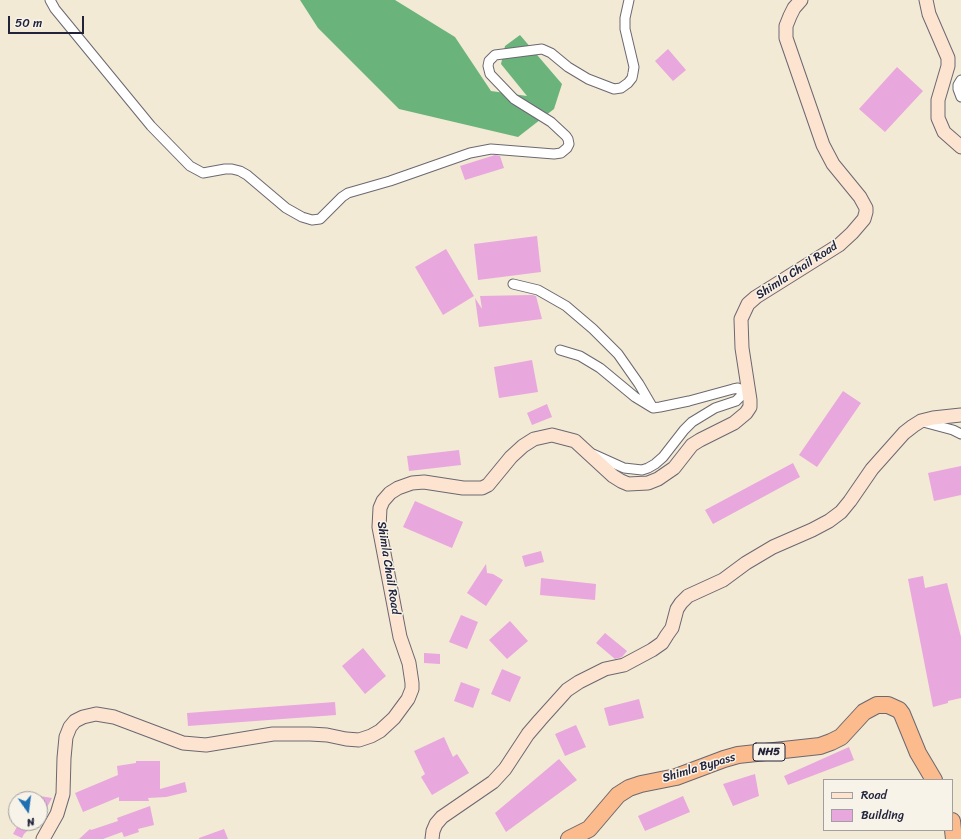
<!DOCTYPE html>
<style>
body{margin:0}
#map{position:relative;width:961px;height:839px;overflow:hidden;background:#f2ead5;font-family:Sriracha,sans-serif}
canvas{display:block}
.legend{position:absolute;left:823px;top:779px;width:130px;height:52px;box-sizing:border-box;background:#f7f3e8;border:1px solid #a29fa3;margin:0;padding:5px 7px;list-style:none;font-size:12px;color:#22223b}
.legend li{display:flex;align-items:center;gap:8px;height:20px}
.legend b{width:20px;border:1px solid #a29fa3}
.north{position:absolute;left:8px;top:791px;width:40px;height:40px;box-sizing:border-box;background:#f7f3e8;border:1px solid #a29fa3;border-radius:50%;rotate:166deg;font-size:11px;font-weight:700;line-height:16px;text-align:center;color:#22223b}
.north::after{content:'';display:block;margin:auto;width:14px;height:18px;background:#1f6fb2;clip-path:polygon(50% 0,100% 100%,50% 72%,0 100%)}
.scale{position:absolute;left:8px;top:16px;width:76px;height:18px;box-sizing:border-box;border:2px solid #22223b;border-top:0;padding-left:5px;font-size:12px;line-height:14px;white-space:nowrap;color:#22223b;-webkit-text-stroke:3px #f7f3e8;paint-order:stroke}
</style>
<div id="map">
<canvas width="961" height="839"></canvas>
<ul class="legend">
<li><b style="height:5px;background:#fde4d1"></b>Road</li>
<li><b style="height:11px;background:#e8a7dd"></b>Building</li>
</ul>
<div class="north">N</div>
<div class="scale">50 m</div>
</div>
<script>
const g = document.querySelector('canvas').getContext('2d');
g.lineJoin = 'round';
function paint(path, color) { g.fillStyle = color; g.fill(path, 'evenodd'); }
const toPath = rows => new Path2D(rows.map(r => 'M' + r).join(''));
function strokePath(path, color, width, dash) { g.strokeStyle = color; g.lineWidth = width; g.lineCap = dash ? 'butt' : 'round'; g.setLineDash(dash || []); g.stroke(path); }
function write(font, color, halo, rows, align = 'center') {
  g.font = font + ' Sriracha,sans-serif'; g.lineWidth = 3; g.setLineDash([]); g.textBaseline = 'middle'; g.strokeStyle = halo; g.fillStyle = color; for (const [text, x, y, turn = 0] of rows) {
    g.save(); g.translate(x, y); g.rotate((+turn || 0) * Math.PI / 180); g.textAlign = isNaN(turn) ? turn : align; if (halo) g.strokeText(text, 0, 0); g.fillText(text, 0, 0); g.restore();
  }
}
paint(toPath([
 [300,0,395,0,455,37,491,91,527,96,501,64,505,46,520,35,562,84,554,109,518,137,399,109,318,28]
]), '#6ab47c');
paint(toPath([
 [668,49,686,70,673,81,655,61],
 [897,67,923,91,885,132,859,109],
 [495,155,500,156,504,168,465,180,460,166],
 [537,236,541,272,478,280,474,244],
 [446,249,474,296,443,315,415,267],
 [532,295,536,296,542,319,479,327,475,298,482,309,480,296],
 [532,360,538,392,499,398,494,367],
 [843,391,861,403,817,467,799,455],
 [547,404,552,417,532,425,527,413],
 [459,450,461,465,409,471,407,456],
 [793,463,800,477,713,524,705,510],
 [961,466,961,495,934,501,928,473],
 [415,501,463,522,452,548,403,527],
 [541,551,544,562,525,567,522,556],
 [486,564,487,573,493,574,503,580,486,606,467,593],
 [923,576,925,588,947,583,961,637,961,698,948,701,948,703,933,707,908,579],
 [541,578,596,584,595,600,540,595],
 [461,615,478,622,467,649,449,642],
 [510,621,528,641,507,659,489,640],
 [605,633,627,651,622,657,615,659,596,643],
 [363,648,386,676,365,694,342,666],
 [424,653,440,654,440,664,424,663],
 [502,669,521,677,510,702,491,694],
 [461,682,480,689,473,708,454,701],
 [639,699,644,718,609,726,604,708],
 [335,702,336,715,188,726,187,713],
 [576,725,586,747,565,756,555,734],
 [444,737,453,757,457,754,469,773,432,795,421,777,425,774,414,751],
 [849,747,854,760,788,785,784,776],
 [559,759,577,780,506,832,495,813],
 [136,761,160,761,160,789,185,782,187,792,166,797,148,798,149,801,119,801,119,797,83,812,75,793,118,775,117,766,136,763],
 [755,774,759,796,733,806,723,784],
 [40,796,52,798,46,809,40,808],
 [683,796,690,812,645,831,638,816],
 [150,806,154,825,138,829,139,832,124,837,122,832,103,839,79,839,90,829,91,830,118,821,117,818],
 [19,823,35,823,24,834,22,838,13,834],
 [224,829,228,839,199,839,199,838]
]), '#e8a7dd');
const minor = toPath([
 [50,0,55,9,151,126,190,166,203,173,225,169,232,169,240,171,247,175,286,208,302,217,312,220,320,219,342,197,348,193,390,181,470,153,491,149,554,154,561,153,567,148,569,144,568,139,566,136,551,122,514,99,490,74,488,66,489,61,495,55,542,49,551,53,568,67,588,79,614,89,621,88,628,83,632,78,633,73,634,67,625,29,625,18,629,0],
 [961,80,958,85,958,89,961,97],
 [513,284,538,290,566,306,593,329,618,354,639,384,653,408],
 [560,350,580,356,600,368,635,397,653,408,660,407,689,401,733,389,738,388,741,390,741,396,736,401,715,408,692,422,684,430,663,457,655,464,648,468,642,470,624,468,593,454],
 [923,422,953,430,961,434]
]);
const secondary = toPath([
 [926,0,929,14,948,58,948,66,938,100,938,118,944,132,961,147],
 [43,839,57,814,63,794,64,758,66,737,70,727,75,721,83,717,96,714,114,717,183,743,206,745,273,734,310,734,327,735,346,739,359,740,371,736,380,731,394,718,408,699,412,689,412,683,409,663,400,637,379,527,380,508,383,501,390,493,398,488,412,483,424,482,463,488,482,488,488,485,511,457,523,446,534,439,552,435,575,441,613,476,621,481,628,484,648,483,658,479,674,468,692,445,700,440,734,423,746,413,750,407,750,400,742,348,741,319,748,304,756,297,839,245,852,233,864,219,866,212,866,208,860,197,833,164,823,145,786,38,786,26,790,16,794,8,801,0],
 [432,839,433,831,436,824,442,817,493,782,505,769,528,734,540,720,567,690,579,682,605,669,624,665,652,650,662,643,667,635,672,628,677,609,681,603,688,596,723,580,746,563,773,547,812,530,829,521,841,512,850,501,872,469,904,433,913,426,921,421,933,418,961,415]
]);
const trunk = toPath([
 [952,821,954,839],
 [569,839,589,829,618,795,629,788,641,784,676,777,724,759,738,755,820,746,831,742,841,737,864,712,877,705,888,705,899,710,902,714,918,753,934,780]
]);
strokePath(minor, '#6b6871', 11);
strokePath(secondary, '#6b6871', 15);
strokePath(trunk, '#6b6871', 18);
strokePath(minor, '#fff', 9);
strokePath(secondary, '#fde4d1', 13);
strokePath(trunk, '#fbbb8c', 16);
for (const [x, y, w] of [
 [769,752,32]
]) { const box = new Path2D(); box.roundRect(x - w / 2, y - 9, w, 18, 3); g.fillStyle = '#f7f3e8'; g.fill(box); strokePath(box, '#22223b', 1); }
write('bold 11px', '#22223b', null, [
 ["NH5",769,752]
]);
write('12px', '#22223b', '#f7f3e8', [
 ["Shimla Chail Road",797,271,-33],
 ["Shimla Chail Road",388,568,81],
 ["Shimla Bypass",699,768,-17]
]);
</script>
